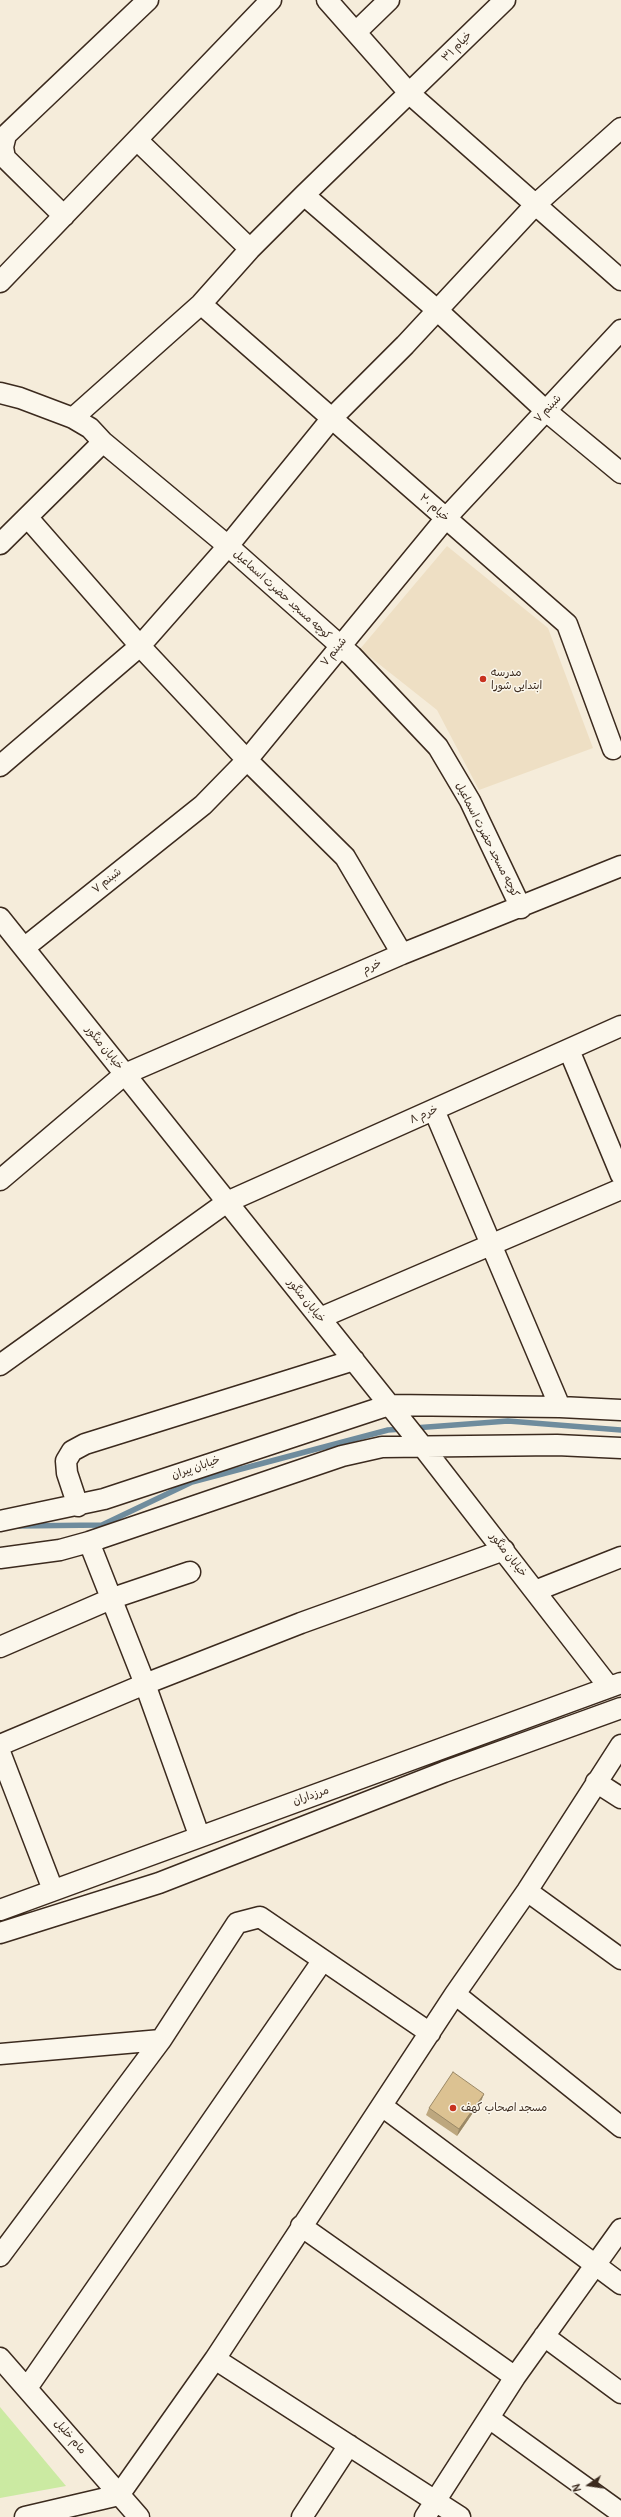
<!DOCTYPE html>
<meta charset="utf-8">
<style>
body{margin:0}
#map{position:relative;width:621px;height:2517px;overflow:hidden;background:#f5ecda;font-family:Pangolin,sans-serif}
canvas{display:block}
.north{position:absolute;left:569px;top:2465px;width:40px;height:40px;-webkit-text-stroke:3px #fbf7ec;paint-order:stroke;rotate:257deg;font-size:11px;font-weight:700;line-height:16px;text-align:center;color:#3b2a1e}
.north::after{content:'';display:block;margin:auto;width:14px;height:18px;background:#3b2a1e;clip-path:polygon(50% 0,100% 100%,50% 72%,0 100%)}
</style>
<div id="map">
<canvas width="621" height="2517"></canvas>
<div class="north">N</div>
</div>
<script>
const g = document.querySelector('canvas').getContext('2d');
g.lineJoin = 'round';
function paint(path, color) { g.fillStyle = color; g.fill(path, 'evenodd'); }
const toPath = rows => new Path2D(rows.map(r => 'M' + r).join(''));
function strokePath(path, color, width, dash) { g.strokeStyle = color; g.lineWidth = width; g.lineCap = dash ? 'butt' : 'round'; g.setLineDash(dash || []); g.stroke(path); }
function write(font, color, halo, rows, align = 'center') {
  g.font = font + ' Pangolin,"Playpen Sans Arabic",sans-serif'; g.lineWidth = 3; g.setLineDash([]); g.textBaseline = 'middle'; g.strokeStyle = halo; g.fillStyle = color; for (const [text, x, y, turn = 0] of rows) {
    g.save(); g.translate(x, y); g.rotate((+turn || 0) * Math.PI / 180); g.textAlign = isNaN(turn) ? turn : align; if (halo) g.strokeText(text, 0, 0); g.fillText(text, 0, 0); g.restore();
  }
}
paint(toPath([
 [447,546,548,628,593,748,479,790,437,710,360,649]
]), '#eedfc4');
paint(toPath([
 [0,2407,66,2486,0,2498]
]), '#cbeaa2');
strokePath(toPath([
 [414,1428,508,1421,621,1430],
 [16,1526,102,1525,192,1482,388,1430,403,1429]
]), '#6f8c9d', 5.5);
const minor = toPath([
 [327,0,410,94,621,280],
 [356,32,389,0],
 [138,141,250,249],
 [304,195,437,310,546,411,621,473],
 [64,216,5,158,3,147,6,135,148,0],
 [0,282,271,0],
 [201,304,567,624,613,749],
 [0,393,20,398,73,418,90,428,103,442,228,546,352,656,438,747,470,801,521,908],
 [73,418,201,304,250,249,304,195,505,0],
 [28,518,140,646,247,760,345,857,402,954],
 [0,544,103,442],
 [0,766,140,646,228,546,332,418,405,345,536,204,621,128],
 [0,918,423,1447,609,1687],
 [24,948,203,805,247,760,446,518,621,330],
 [569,1050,621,1175],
 [434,1110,560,1407,621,1410],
 [0,1180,125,1074,402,954,621,866],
 [320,1318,621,1189],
 [0,1365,227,1202,621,1026],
 [78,1506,67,1473,66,1461,72,1451,85,1444,354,1360],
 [0,1521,104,1499,389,1405,560,1407],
 [89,1542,145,1684,199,1835],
 [0,1558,60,1550,89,1542,342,1456,382,1447,557,1445,621,1448],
 [535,1591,621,1557],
 [0,1647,113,1598,190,1572],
 [0,1745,145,1684,301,1623,504,1550],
 [0,1752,53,1890],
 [596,1782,621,1798],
 [527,1891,621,1959],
 [0,1910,621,1683],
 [0,1933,159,1883,444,1772,621,1708],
 [455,1994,621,2127],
 [0,2054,161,2040],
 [382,2106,621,2284],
 [301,2226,515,2377],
 [0,2256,161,2040,237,1923,260,1917,430,2033],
 [544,2336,621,2393],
 [0,2358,139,2517],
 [215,2359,460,2517],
 [27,2388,323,1960],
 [489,2418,621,2513],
 [25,2517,119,2495,215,2359,455,1994,527,1891,621,1745],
 [302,2517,349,2445],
 [425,2517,515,2377,621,2229]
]);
strokePath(minor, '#3b2a1e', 23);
strokePath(minor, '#fbf7ec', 20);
paint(toPath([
 [484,2094,481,2101,457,2136,426,2115,429,2108]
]), '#bda77e');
paint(toPath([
 [484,2094,481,2101,457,2136,459,2129]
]), '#9a8866');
const building = toPath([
 [453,2072,484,2094,459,2129,429,2108,453,2072]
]);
paint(building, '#dcc292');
strokePath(building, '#9a8866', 1);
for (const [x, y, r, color] of [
 [483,679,4,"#c8321e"],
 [453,2108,4,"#c8321e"]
]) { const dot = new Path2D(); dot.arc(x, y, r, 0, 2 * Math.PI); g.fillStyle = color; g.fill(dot); strokePath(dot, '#fbf7ec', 1.5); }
write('11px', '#3b2a1e', '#fbf7ec', [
 ["خیام ۳۱",457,47,-45],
 ["شبنم ۷",548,409,-47],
 ["خیام ۲۰",434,508,41],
 ["کوچه مسجد حضرت اسماعیل",282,595,42],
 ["شبنم ۷",334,652,-51],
 ["کوچه مسجد حضرت اسماعیل",487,840,63],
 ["شبنم ۷",107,881,-38],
 ["خرم",372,967,-24],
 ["خیابان منگور",104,1048,51],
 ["خرم ۸",424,1115,-24],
 ["خیابان منگور",306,1301,51],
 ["خیابان پیران",196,1468,-19],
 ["خیابان منگور",508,1555,52],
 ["مرزداران",311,1796,-19],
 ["مام خلیل",70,2437,49]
]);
write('11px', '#3b2a1e', '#fbf7ec', [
 ["مدرسه",491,673],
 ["ابتدایی شورا",491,686],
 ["مسجد اصحاب کهف",461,2108]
], 'left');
</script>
